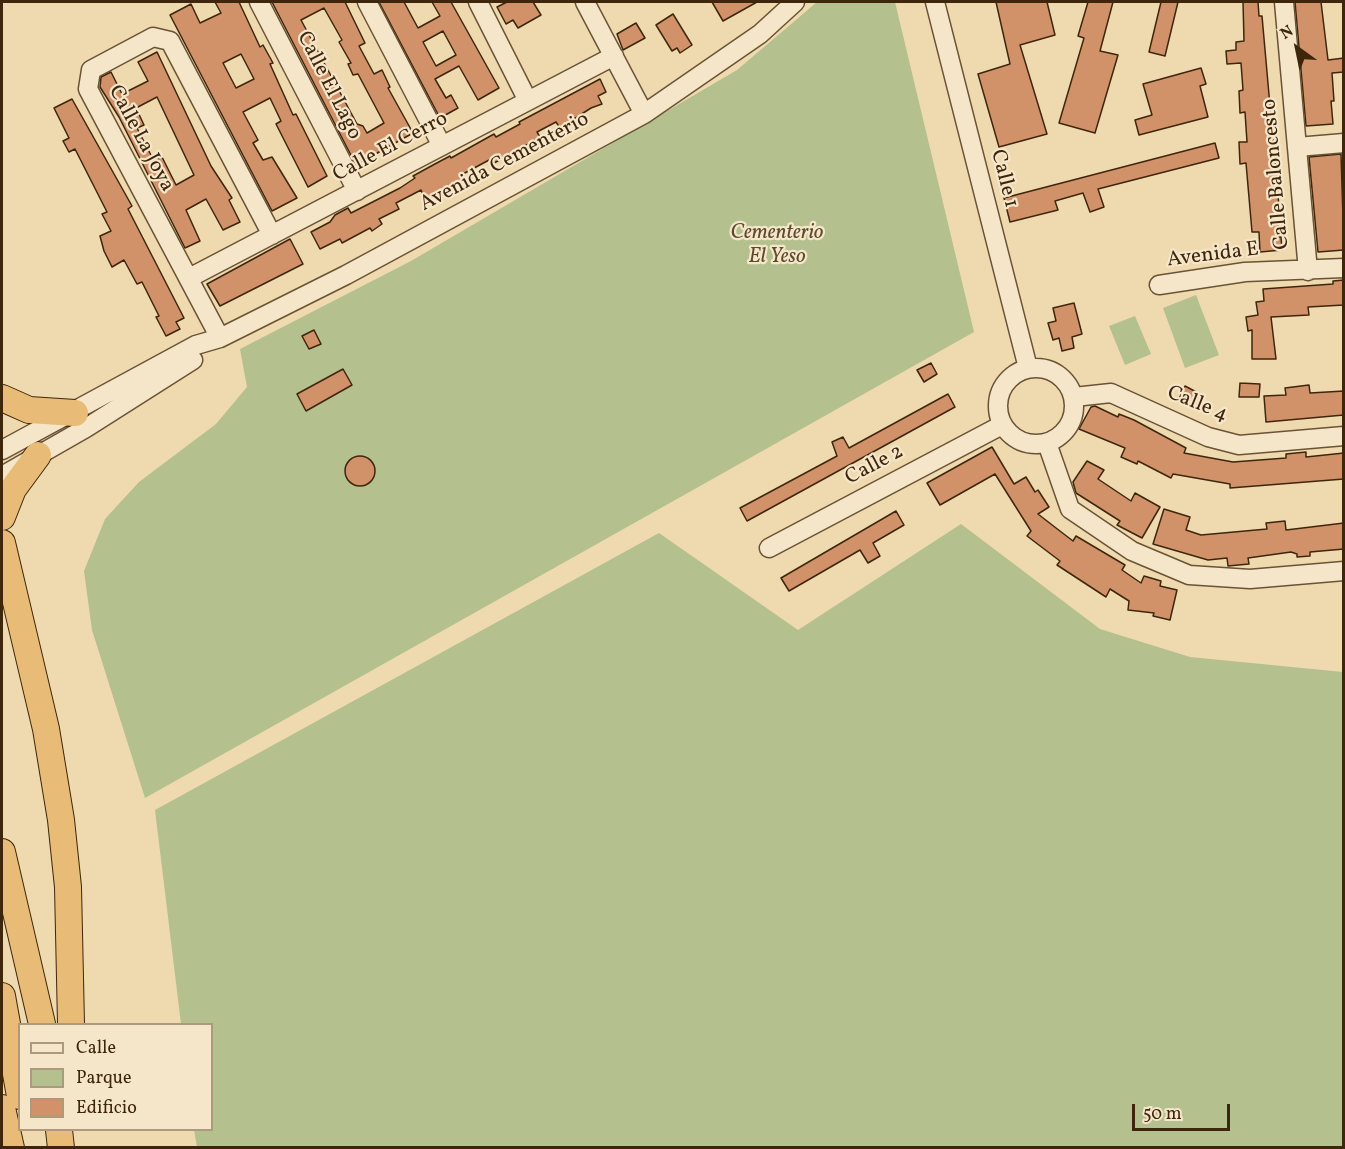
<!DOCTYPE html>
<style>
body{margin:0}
#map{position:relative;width:1345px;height:1149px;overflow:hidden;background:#efd9ae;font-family:Vollkorn,serif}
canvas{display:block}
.frame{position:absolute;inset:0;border:3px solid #3e260d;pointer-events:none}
.legend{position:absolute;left:18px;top:1023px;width:195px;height:108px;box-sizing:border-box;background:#f5e6ca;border:2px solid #ac997e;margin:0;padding:8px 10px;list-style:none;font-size:18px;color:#3e260d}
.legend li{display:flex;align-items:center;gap:12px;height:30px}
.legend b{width:30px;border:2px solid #ac997e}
.north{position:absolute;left:1267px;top:18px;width:60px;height:60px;-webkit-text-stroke:4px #f5e6ca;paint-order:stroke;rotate:327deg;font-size:16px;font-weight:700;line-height:24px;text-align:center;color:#3e260d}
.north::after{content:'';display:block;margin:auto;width:21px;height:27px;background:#3e260d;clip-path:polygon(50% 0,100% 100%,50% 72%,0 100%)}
.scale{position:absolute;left:1132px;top:1104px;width:98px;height:27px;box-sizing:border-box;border:3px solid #3e260d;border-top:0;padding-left:8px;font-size:18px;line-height:21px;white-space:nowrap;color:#3e260d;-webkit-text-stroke:4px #f5e6ca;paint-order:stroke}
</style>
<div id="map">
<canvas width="1345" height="1149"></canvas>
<div class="frame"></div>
<ul class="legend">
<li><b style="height:8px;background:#f5e6ca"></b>Calle</li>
<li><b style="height:16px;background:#b4c08e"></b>Parque</li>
<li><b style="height:16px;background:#d1926a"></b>Edificio</li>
</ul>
<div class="north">N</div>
<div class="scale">50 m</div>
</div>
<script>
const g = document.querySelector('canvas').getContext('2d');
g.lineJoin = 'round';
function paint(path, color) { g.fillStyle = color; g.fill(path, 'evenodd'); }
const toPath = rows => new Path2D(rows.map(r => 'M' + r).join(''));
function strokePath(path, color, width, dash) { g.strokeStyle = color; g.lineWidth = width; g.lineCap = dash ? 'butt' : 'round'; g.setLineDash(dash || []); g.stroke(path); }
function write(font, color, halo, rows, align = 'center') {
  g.font = font + ' Vollkorn,serif'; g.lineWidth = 4.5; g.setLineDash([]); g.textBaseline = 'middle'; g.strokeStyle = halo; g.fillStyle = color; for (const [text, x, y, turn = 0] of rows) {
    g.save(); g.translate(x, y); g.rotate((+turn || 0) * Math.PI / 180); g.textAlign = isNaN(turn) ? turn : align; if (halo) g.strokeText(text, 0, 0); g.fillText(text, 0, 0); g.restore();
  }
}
paint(toPath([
 [817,2,895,2,974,332,145,798,92,630,84,571,105,519,139,482,216,424,247,387,240,349,411,261,737,70],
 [1196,295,1219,355,1185,368,1163,308],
 [1135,316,1151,354,1125,365,1109,326],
 [961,524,1100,629,1190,657,1343,672,1343,1147,197,1147,194,1130,212,1130,212,1024,181,1024,155,810,659,533,798,630]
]), '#b4c08e');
const building = toPath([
 [215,2,239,2,260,47,263,45,273,63,270,64,293,115,296,114,327,176,308,187,276,124,281,121,270,98,243,112,258,140,253,143,263,160,272,157,297,198,272,211,170,15,191,4,200,23,221,13,215,2],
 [241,54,254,79,236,88,223,63,241,54],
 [272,2,345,2,365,43,359,46,374,74,382,70,390,87,388,88,413,133,356,165,272,2],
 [324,8,342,40,339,42,351,63,348,64,353,75,358,74,384,123,367,133,363,126,357,124,301,20,324,8],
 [379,2,404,2,418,28,440,16,432,2,451,2,499,88,478,100,459,66,435,79,446,98,451,95,458,108,440,118,379,2],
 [443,31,456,55,436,66,423,42,443,31],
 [507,2,533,2,541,15,518,28,513,20,506,24,497,7,507,2],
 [712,2,757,2,723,21,712,2],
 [996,2,1047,2,1055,35,1020,45,1047,134,999,147,978,74,1010,64,996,2],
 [1088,2,1113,2,1100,51,1118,55,1095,133,1059,123,1084,38,1078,36,1088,2],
 [1161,2,1178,2,1165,56,1149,52,1161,2],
 [1243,2,1258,2,1259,16,1262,16,1279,207,1277,207,1279,237,1281,237,1282,250,1260,252,1259,232,1252,232,1246,163,1240,164,1239,142,1247,142,1245,112,1240,113,1239,91,1243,90,1241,63,1227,64,1226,51,1236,50,1236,42,1244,41,1243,2],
 [1295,2,1321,2,1328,60,1344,58,1344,72,1332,73,1334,101,1331,101,1333,124,1306,126,1295,2],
 [673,14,692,45,680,53,677,48,672,51,656,25,673,14],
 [636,23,645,38,623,50,617,34,636,23],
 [157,52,211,166,232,198,229,200,240,222,223,230,206,199,186,210,200,241,185,248,119,117,100,87,101,77,111,72,122,94,148,81,138,62,157,52],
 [157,97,194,175,176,185,162,157,154,161,137,128,144,125,136,108,157,97],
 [1201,68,1206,84,1200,86,1208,117,1139,135,1135,120,1152,115,1143,84,1201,68],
 [600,79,606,92,598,96,602,104,591,108,560,128,556,122,537,132,540,137,506,157,494,163,491,159,461,175,463,179,425,199,421,190,396,203,399,209,379,219,382,224,372,231,370,228,342,243,340,239,320,249,311,232,330,222,335,215,348,208,351,213,400,188,415,178,413,176,433,165,450,156,451,158,494,134,496,137,520,124,519,122,600,79],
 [72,99,132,206,128,209,184,318,176,322,180,329,166,336,156,317,159,316,142,282,137,284,124,260,112,267,104,251,100,236,111,231,102,214,107,212,75,149,69,152,63,141,69,138,54,108,72,99],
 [1215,143,1219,158,1098,189,1104,207,1090,212,1083,193,1055,201,1058,210,1010,222,1004,198,1215,143],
 [1341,154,1344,250,1318,252,1309,157,1341,154],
 [290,239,303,264,220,306,207,284,290,239],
 [1344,280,1344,305,1308,307,1309,315,1271,317,1276,359,1252,359,1252,330,1248,331,1246,317,1258,315,1256,302,1264,301,1263,289,1333,284,1333,281,1344,280],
 [1074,303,1082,334,1072,337,1074,348,1062,351,1059,338,1053,340,1048,323,1056,321,1053,308,1074,303],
 [314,330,321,344,309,349,302,336,314,330],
 [931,363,937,374,924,382,917,370,931,363],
 [343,369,352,385,306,411,297,394,343,369],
 [1240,383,1260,384,1259,397,1239,397,1240,383],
 [1309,385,1310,393,1344,391,1344,415,1266,422,1264,396,1286,395,1285,388,1309,385],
 [1185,386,1202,395,1195,409,1178,401,1185,386],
 [948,394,955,407,747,521,740,508,837,456,832,442,843,437,849,448,948,394],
 [1095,406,1118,417,1119,414,1134,420,1186,448,1184,453,1233,462,1286,458,1286,454,1306,452,1306,457,1344,453,1344,479,1230,488,1230,484,1173,474,1171,478,1138,461,1137,464,1121,457,1125,448,1079,429,1091,407,1095,406],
 [992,447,1014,484,1026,477,1035,492,1038,490,1049,507,1038,514,1056,528,1073,541,1076,536,1125,565,1122,570,1141,583,1144,576,1161,581,1160,586,1177,590,1170,620,1153,616,1154,613,1128,610,1129,601,1110,589,1106,597,1057,565,1060,561,1027,536,1031,531,995,474,940,505,927,483,992,447],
 '345 471a15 15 0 1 1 30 0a15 15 0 1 1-30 0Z',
 [1087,461,1104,470,1098,479,1131,501,1135,493,1160,507,1142,538,1117,525,1120,521,1076,493,1073,482,1087,461],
 [1164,509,1190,517,1186,530,1201,535,1267,529,1266,523,1285,521,1286,530,1344,523,1344,549,1310,552,1310,556,1297,557,1297,554,1291,552,1248,558,1249,564,1228,566,1227,558,1208,560,1153,544,1164,509],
 [896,511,904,525,873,543,880,556,868,563,860,550,789,591,781,578,896,511]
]);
paint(building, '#d1926a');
strokePath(building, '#3e260d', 1.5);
const minor = toPath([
 [259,2,357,191],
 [367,2,442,146],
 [478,2,528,101],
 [585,2,644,114],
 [935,2,1028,368],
 [1284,2,1308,271],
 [1297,147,1344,143],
 [189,278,614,56],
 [1159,285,1245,272,1344,268],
 [220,338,88,89,91,70,153,37,170,41,272,235],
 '998 406a38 38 0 1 1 76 0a38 38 0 1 1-76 0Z',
 [1074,397,1111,393,1208,437,1239,445,1344,436],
 [1047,443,1070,509,1132,551,1189,575,1250,579,1344,571],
 [2,450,196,345,220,338,346,275,644,114,760,34,795,2],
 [2,476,86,428,193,360],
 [769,548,1002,425]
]);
const highway = toPath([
 [2,398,29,410,75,413],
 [2,517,13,489,38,455],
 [2,543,46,729,61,820,68,887,71,1024],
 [2,852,42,1024],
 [2,996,20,1096],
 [2,1108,11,1148],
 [59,1130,61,1148]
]);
strokePath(minor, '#6a5335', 21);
strokePath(highway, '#3e260d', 28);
strokePath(minor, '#f5e6ca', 18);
strokePath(highway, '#e8bc77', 26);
write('21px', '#3e260d', '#f5e6ca', [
 ["Calle El Lago",328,86,63],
 ["Calle La Joya",140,139,62],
 ["Calle El Cerro",391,148,-28],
 ["Avenida Cementerio",505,163,-28],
 ["Calle Baloncesto",1277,174,-95],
 ["Calle 1",1003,179,76],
 ["Avenida E",1213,256,-7],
 ["Calle 4",1197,405,22],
 ["Calle 2",875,466,-28]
]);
write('italic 21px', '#5c4c2d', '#f5e6ca', [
 ["Cementerio",777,234],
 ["El Yeso",777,258]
]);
</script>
